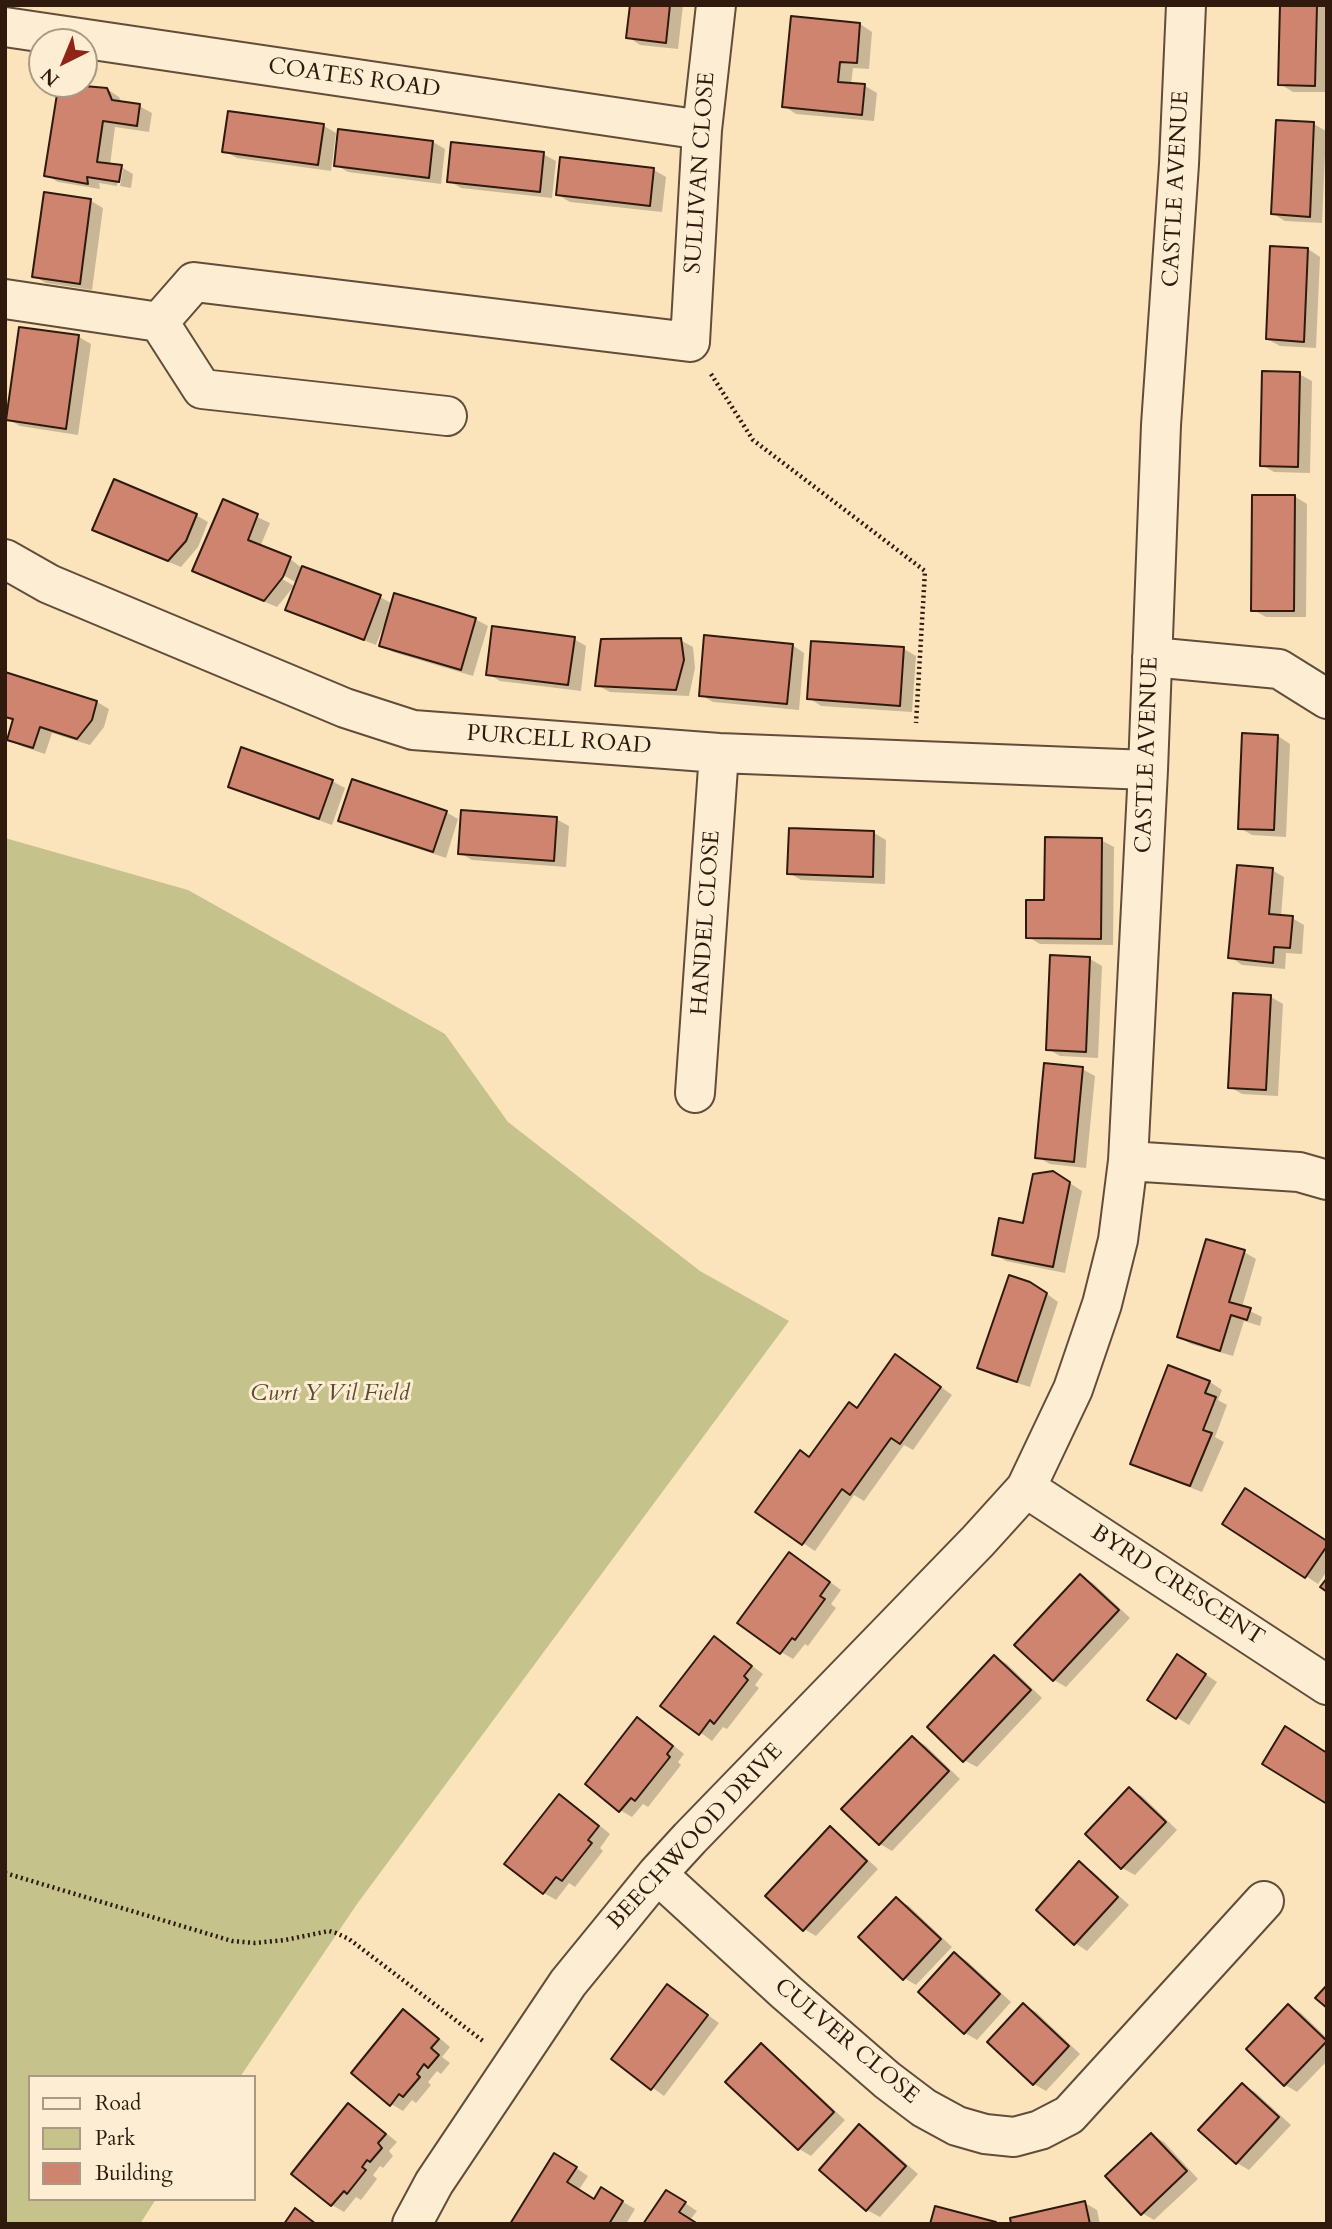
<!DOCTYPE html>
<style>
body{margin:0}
#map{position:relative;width:1332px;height:2229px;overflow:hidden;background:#fbe4bc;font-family:Cardo,serif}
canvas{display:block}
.frame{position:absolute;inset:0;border:7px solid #301a0d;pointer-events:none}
.legend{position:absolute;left:28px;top:2075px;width:228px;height:126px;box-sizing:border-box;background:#fcedd3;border:2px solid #aa9984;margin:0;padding:9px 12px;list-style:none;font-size:21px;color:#301a0d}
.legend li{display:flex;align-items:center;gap:14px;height:35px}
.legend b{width:35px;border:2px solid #aa9984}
.north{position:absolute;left:28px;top:28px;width:70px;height:70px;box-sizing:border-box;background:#fcedd3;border:2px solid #aa9984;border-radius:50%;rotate:223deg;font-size:19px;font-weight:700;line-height:28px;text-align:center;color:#301a0d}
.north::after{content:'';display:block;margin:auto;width:24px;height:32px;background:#8f2418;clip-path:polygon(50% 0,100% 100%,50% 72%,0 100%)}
</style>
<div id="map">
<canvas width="1332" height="2229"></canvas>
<div class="frame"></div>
<ul class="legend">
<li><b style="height:9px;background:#fcedd3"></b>Road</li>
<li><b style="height:19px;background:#c5c28c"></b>Park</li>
<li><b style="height:19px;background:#cf8470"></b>Building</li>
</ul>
<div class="north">N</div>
</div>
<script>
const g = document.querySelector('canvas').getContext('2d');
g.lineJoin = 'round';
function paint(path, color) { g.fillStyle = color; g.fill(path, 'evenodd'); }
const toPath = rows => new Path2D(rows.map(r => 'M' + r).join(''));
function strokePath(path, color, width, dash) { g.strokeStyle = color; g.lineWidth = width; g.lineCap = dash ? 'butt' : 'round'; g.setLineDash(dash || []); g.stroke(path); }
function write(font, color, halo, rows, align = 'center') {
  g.font = font + ' Cardo,serif'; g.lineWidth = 6; g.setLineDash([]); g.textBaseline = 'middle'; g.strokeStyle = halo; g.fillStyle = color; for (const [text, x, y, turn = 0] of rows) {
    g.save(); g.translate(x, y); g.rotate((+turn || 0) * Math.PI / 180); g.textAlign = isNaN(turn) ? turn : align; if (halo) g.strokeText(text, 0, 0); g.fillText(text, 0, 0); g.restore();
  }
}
paint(toPath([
 [5,838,188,890,445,1034,508,1122,700,1271,789,1321,357,1904,240,2077,30,2077,30,2199,156,2199,140,2224,5,2224]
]), '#c5c28c');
paint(toPath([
 [631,5,683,5,678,49,640,45,628,37],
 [1282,5,1327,5,1327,92,1293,92,1280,84],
 [860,24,872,32,869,69,853,68,851,85,865,86,877,93,874,121,796,114,784,106],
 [107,89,119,97,122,103,139,106,152,113,149,132,115,127,110,165,121,167,133,174,131,188,120,186,123,169,119,169,117,186,99,183,100,189,58,182,46,175],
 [1314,124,1326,131,1322,223,1285,221,1272,213],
 [324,126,336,133,331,171,237,158,224,151],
 [433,142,445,149,441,184,348,172,336,165],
 [543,154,556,161,552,198,461,188,449,181],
 [654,170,666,177,662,212,570,202,558,195],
 [45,194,91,201,103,208,92,290,46,283,34,276],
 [1308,249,1320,257,1316,348,1280,346,1267,339],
 [79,337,91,344,78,435,20,426,8,419],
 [1299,374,1312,381,1310,473,1274,472,1262,465],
 [1294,496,1307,504,1306,617,1266,617,1253,610],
 [223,501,270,523,260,547,290,559,302,568,380,597,393,604,475,619,488,626,473,676,393,652,381,645,387,626,384,625,376,645,299,616,287,609,297,583,276,571,274,574,294,586,277,607,207,578,194,571],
 [196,515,208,522,198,547,181,567,107,537,94,530],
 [574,639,586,646,581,691,500,681,488,674],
 [680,640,693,647,695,668,689,696,610,692,597,685],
 [792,645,804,653,799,710,713,702,701,695],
 [904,649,916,656,912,712,821,706,809,698],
 [5,674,97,702,109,709,104,727,90,745,52,733,45,754,21,746,9,739,14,721,5,718],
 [1278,736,1290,744,1286,837,1252,835,1240,828],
 [332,781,345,788,332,825,242,793,230,786],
 [446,812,458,819,446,858,353,827,340,820],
 [556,819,569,826,566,867,472,860,460,853],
 [874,833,886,840,885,884,801,880,789,873],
 [1101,840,1114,847,1113,945,1040,944,1028,937,1046,901],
 [1272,870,1284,877,1281,917,1292,918,1304,925,1302,954,1286,953,1285,969,1242,965,1230,957],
 [1090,959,1102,966,1098,1058,1060,1056,1048,1049],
 [1271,997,1283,1004,1278,1096,1242,1094,1230,1087],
 [1082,1069,1095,1076,1086,1168,1050,1164,1037,1157],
 [1065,1180,1082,1191,1065,1273,1006,1261,994,1254],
 [1244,1252,1256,1259,1242,1307,1262,1317,1260,1326,1244,1321,1233,1356,1191,1344,1179,1337],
 [1043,1291,1058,1302,1030,1387,992,1375,979,1368],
 [908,1363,952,1395,913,1450,904,1445,864,1501,854,1495,815,1551,803,1543,811,1458,858,1409],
 [1169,1367,1210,1382,1222,1390,1218,1400,1227,1405,1215,1437,1224,1442,1202,1492,1145,1470,1133,1463],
 [1225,1523,1327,1542,1327,1571,1318,1584],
 [802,1561,841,1590,831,1604,836,1608,808,1646,805,1644,793,1659,781,1652],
 [1080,1576,1093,1583,1130,1618,1066,1687,1054,1680,1017,1645],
 [726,1646,763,1674,755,1685,759,1688,727,1729,723,1727,712,1741,663,1705],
 [995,1657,1007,1664,1042,1698,977,1767,964,1760],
 [1190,1664,1217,1682,1189,1725,1149,1700],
 [638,1719,650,1726,684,1754,678,1762,681,1765,648,1807,643,1804,632,1817,620,1810],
 [912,1738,925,1745,960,1779,892,1851,880,1844],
 [1129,1789,1142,1796,1177,1830,1135,1875,1122,1868,1087,1834],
 [560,1796,572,1803,610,1834,600,1848,603,1851,575,1887,569,1883,556,1900,544,1893],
 [830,1829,842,1836,878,1869,816,1936,804,1929],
 [1080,1864,1092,1871,1129,1905,1087,1951,1075,1943],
 [896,1899,909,1906,952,1947,916,1985,904,1978],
 [954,1954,967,1961,1011,2002,977,2040,965,2033,920,1992],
 [668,1986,719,2023,664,2096,613,2059],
 [1023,2005,1036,2012,1080,2054,1046,2091,1034,2084],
 [1289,2006,1301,2013,1327,2038,1327,2061,1297,2092,1285,2085],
 [404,2011,416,2018,450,2047,442,2057,450,2063,441,2074,437,2071,428,2082,431,2085,416,2103,412,2100,403,2111,391,2104],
 [761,2046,773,2053,845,2120,811,2156,799,2149,727,2081],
 [1242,2085,1255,2092,1291,2125,1249,2170,1237,2163],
 [348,2105,360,2112,397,2142,389,2151,393,2156,383,2168,380,2166,373,2175,377,2179,361,2200,356,2197,344,2212,332,2205],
 [859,2126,871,2133,918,2174,880,2217,867,2210,821,2170],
 [1152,2135,1164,2142,1198,2179,1154,2220,1142,2213],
 [567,2162,588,2176,578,2191,594,2201,601,2189,635,2209,626,2224,512,2224],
 [679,2199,697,2211,690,2220,645,2224],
 [1085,2203,1097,2210,1100,2224,1013,2224]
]), '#0003');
const building = toPath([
 [630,5,670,5,666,43,626,38,630,5],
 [1280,5,1317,5,1315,86,1278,85,1280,5],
 [791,16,860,23,857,63,840,62,838,82,865,84,862,115,782,107,791,16],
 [84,86,107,88,112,100,140,104,137,126,103,121,97,162,122,165,119,182,87,177,88,184,44,176,57,94,80,92,84,86],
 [228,111,324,124,318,165,222,152,228,111],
 [1276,120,1314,122,1310,217,1271,214,1276,120],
 [338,129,433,141,429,178,334,166,338,129],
 [451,142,544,152,540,192,447,182,451,142],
 [560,157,654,168,650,206,556,195,560,157],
 [44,192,91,199,80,284,32,277,44,192],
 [1270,246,1308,248,1304,342,1266,339,1270,246],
 [19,327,79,335,66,429,6,420,19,327],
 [1262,371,1300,372,1298,467,1260,466,1262,371],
 [114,479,197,514,186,541,168,561,92,530,114,479],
 [1252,495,1295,495,1294,611,1251,611,1252,495],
 [223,499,258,514,248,540,291,557,283,577,264,601,192,571,223,499],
 [302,566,381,595,364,640,285,610,302,566],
 [394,593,476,618,461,670,379,646,394,593],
 [492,626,575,637,568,685,486,675,492,626],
 [704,635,793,644,787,704,699,696,704,635],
 [681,638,684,660,676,690,595,686,601,639,681,638],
 [811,641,904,647,900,706,807,699,811,641],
 [5,672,97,701,92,720,77,739,40,727,33,748,7,740,13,719,5,717,5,672],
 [1242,733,1278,735,1274,830,1238,829,1242,733],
 [241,747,333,780,319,819,228,787,241,747],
 [352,779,447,811,433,852,338,821,352,779],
 [461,810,557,817,554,861,458,854,461,810],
 [789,828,874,831,873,877,787,874,789,828],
 [1045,837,1102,838,1101,939,1026,938,1026,900,1044,900,1045,837],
 [1237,865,1273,868,1269,914,1293,916,1290,948,1274,947,1273,963,1228,958,1237,865],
 [1050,955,1090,957,1086,1052,1046,1050,1050,955],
 [1233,993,1271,995,1266,1090,1228,1088,1233,993],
 [1044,1063,1083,1067,1074,1162,1035,1158,1044,1063],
 [1053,1171,1070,1182,1053,1267,992,1255,999,1218,1023,1223,1033,1174,1053,1171],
 [1206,1239,1245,1250,1229,1302,1251,1308,1247,1320,1231,1315,1220,1351,1177,1337,1206,1239],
 [1009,1275,1030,1282,1047,1293,1017,1382,977,1368,1009,1275],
 [895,1354,941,1387,900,1444,891,1438,850,1495,842,1489,802,1545,755,1512,800,1450,809,1457,849,1402,857,1408,895,1354],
 [1168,1365,1210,1381,1205,1393,1216,1397,1203,1430,1212,1433,1190,1486,1130,1464,1168,1365],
 [1245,1488,1327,1541,1327,1546,1305,1578,1222,1524,1245,1488],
 [789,1552,830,1582,820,1596,825,1599,795,1640,792,1638,780,1654,737,1623,789,1552],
 [1080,1574,1119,1610,1053,1681,1014,1645,1080,1574],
 [1327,1578,1327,1592,1320,1587,1327,1578],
 [714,1636,752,1666,744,1676,748,1680,714,1724,710,1720,699,1735,660,1706,714,1636],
 [1177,1654,1206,1674,1176,1719,1147,1700,1177,1654],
 [994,1655,1031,1690,963,1762,927,1727,994,1655],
 [637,1717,673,1746,667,1754,670,1757,635,1801,631,1798,619,1812,585,1784,637,1717],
 [1285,1726,1327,1753,1327,1804,1262,1764,1285,1726],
 [912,1736,949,1771,879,1845,841,1809,912,1736],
 [1129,1787,1166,1822,1121,1869,1085,1834,1129,1787],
 [559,1794,599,1826,588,1840,592,1843,562,1881,556,1877,543,1894,504,1864,559,1794],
 [830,1826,867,1861,803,1931,765,1896,830,1826],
 [1079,1861,1118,1897,1074,1945,1036,1910,1079,1861],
 [896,1897,941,1939,903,1980,858,1937,896,1897],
 [954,1952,1000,1994,964,2034,918,1992,954,1952],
 [667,1984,708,2015,651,2090,611,2059,667,1984],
 [1327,1985,1327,2008,1315,1998,1327,1985],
 [1023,2003,1069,2046,1033,2085,987,2042,1023,2003],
 [1288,2004,1327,2041,1284,2086,1246,2049,1288,2004],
 [403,2009,439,2039,431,2048,439,2055,428,2068,424,2064,417,2074,420,2077,403,2097,399,2094,390,2106,351,2073,403,2009],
 [761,2043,834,2112,798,2150,725,2082,761,2043],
 [1242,2083,1279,2117,1236,2164,1198,2130,1242,2083],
 [348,2103,386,2134,378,2143,382,2148,370,2162,367,2160,362,2167,366,2170,347,2194,344,2191,331,2206,291,2174,348,2103],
 [859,2124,906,2166,866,2211,819,2170,859,2124],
 [1151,2133,1187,2171,1141,2215,1105,2176,1151,2133],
 [554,2153,577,2167,567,2182,594,2199,601,2187,623,2201,609,2224,510,2224,554,2153],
 [666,2190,686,2202,679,2212,698,2224,643,2224,666,2190],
 [1085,2201,1090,2224,1011,2224,1010,2218,1085,2201],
 [935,2206,996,2222,995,2224,930,2224,935,2206],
 [295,2208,316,2224,284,2224,295,2208]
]);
paint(building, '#cf8470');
strokePath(building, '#301a0d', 2);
const minor = toPath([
 [5,27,702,130],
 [5,299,159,322,194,282,690,342,702,130,716,5],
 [159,322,202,389,447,416],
 [5,559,49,584,345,708,413,730,719,753,1148,770],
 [1152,657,1279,669,1327,699],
 [695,1093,719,753],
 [1128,1161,1299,1172,1327,1180],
 [1026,1488,1327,1685],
 [657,1874,787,1993,887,2080,924,2108,957,2126,985,2134,1014,2137,1040,2130,1069,2115,1264,1901],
 [412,2224,434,2183,568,1983,657,1874,690,1838,978,1541,1026,1488,1073,1389,1102,1304,1118,1240,1128,1161,1148,770,1161,425,1179,164,1186,5]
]);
strokePath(minor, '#634c39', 42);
strokePath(toPath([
 [711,374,753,440,925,571,916,723],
 [5,1873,232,1941,255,1943,285,1940,329,1931,336,1933,349,1939,483,2041]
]), '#301a0d', 4.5, [2, 3.5]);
strokePath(minor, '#fcedd3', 38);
write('23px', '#301a0d', '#fcedd3', [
 ["COATES ROAD",354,79,8],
 ["SULLIVAN CLOSE",701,173,-86],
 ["CASTLE AVENUE",1177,189,-87],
 ["PURCELL ROAD",559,741,4],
 ["CASTLE AVENUE",1148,755,-88],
 ["HANDEL CLOSE",707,923,-86],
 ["BYRD CRESCENT",1177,1586,33],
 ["BEECHWOOD DRIVE",696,1837,-47],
 ["CULVER CLOSE",846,2042,40]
]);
write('italic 23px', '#5d4c33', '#fcedd3', [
 ["Cwrt Y Vil Field",330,1395]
]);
</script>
